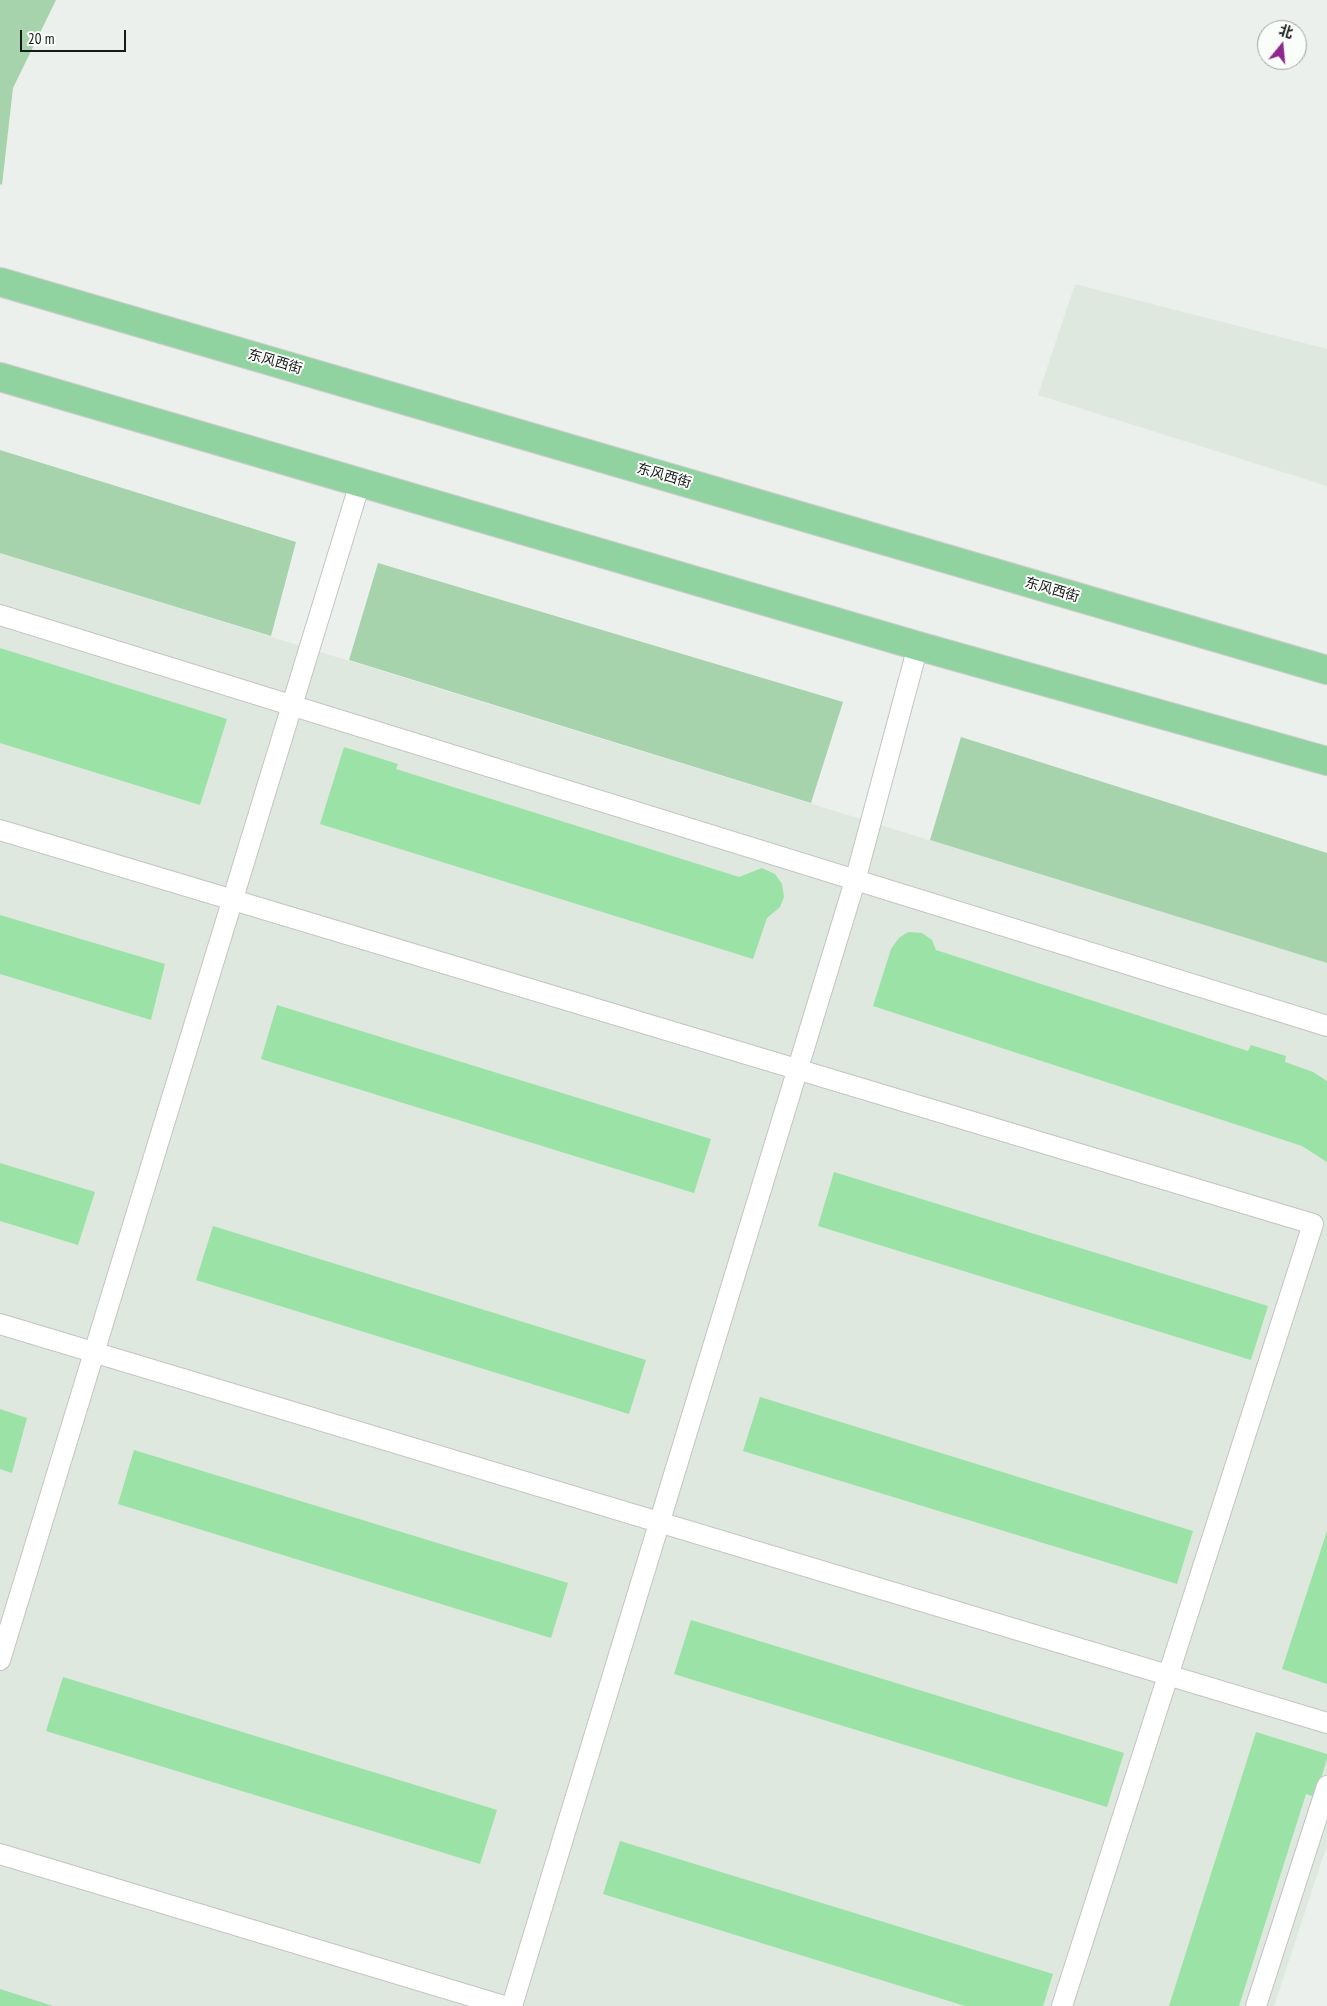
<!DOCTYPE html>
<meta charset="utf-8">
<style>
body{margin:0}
#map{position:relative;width:1327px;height:2006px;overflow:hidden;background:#ecf0ed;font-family:"PT Sans Narrow","Noto Sans SC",sans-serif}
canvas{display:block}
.north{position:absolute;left:1257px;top:20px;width:50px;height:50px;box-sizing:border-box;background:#fafdfa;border:1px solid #a0a2a0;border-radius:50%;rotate:17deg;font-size:14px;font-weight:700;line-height:20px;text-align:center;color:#181a19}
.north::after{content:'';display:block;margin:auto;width:18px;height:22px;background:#8f288d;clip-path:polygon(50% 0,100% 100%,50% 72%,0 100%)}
.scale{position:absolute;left:20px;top:30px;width:106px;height:22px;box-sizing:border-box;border:2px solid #181a19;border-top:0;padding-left:6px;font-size:15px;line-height:18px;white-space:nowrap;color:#181a19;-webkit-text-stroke:4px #fafdfa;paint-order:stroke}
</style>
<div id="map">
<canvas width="1327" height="2006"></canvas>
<div class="north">北</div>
<div class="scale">20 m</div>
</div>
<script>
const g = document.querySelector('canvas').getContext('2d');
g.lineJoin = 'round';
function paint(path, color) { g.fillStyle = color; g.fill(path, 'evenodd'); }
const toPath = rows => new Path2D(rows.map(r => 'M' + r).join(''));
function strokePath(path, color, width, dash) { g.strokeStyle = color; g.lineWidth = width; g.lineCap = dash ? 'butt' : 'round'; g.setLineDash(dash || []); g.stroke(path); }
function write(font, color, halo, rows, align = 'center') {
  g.font = font + ' "PT Sans Narrow","Noto Sans SC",sans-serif'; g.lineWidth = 4; g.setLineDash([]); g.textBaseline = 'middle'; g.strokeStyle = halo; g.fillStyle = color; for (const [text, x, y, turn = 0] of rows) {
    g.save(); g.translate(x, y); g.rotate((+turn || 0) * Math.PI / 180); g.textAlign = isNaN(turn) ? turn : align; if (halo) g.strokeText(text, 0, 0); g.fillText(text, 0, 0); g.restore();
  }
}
paint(toPath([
 [1075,284,1327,349,1327,486,1038,395],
 [0,553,1327,963,1327,1845,1274,2006,0,2006]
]), '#dee8df');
paint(toPath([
 [0,0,56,0,13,88,2,185,0,184],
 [0,450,296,542,271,636,0,553],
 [378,563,843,702,811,803,349,660],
 [961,737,1327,853,1327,963,930,840]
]), '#a6d2ac');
paint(toPath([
 [0,648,227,719,200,805,0,743],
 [344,747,398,764,396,769,739,877,762,868,775,874,782,884,784,897,780,907,767,918,753,959,320,824],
 [0,915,165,964,151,1020,0,974],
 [908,932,922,933,932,940,936,950,1248,1051,1251,1045,1286,1056,1285,1062,1313,1072,1327,1081,1327,1162,1302,1146,873,1006,891,949,899,938],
 [277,1005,711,1139,694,1193,261,1059],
 [0,1163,95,1192,78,1245,0,1221],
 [834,1172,1268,1306,1251,1360,818,1226],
 [213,1226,646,1360,629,1414,196,1280],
 [760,1397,1193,1531,1177,1584,743,1451],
 [0,1409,27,1418,12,1473,0,1469],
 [134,1450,568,1583,551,1638,118,1504],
 [1327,1531,1327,1684,1282,1669],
 [691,1620,1124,1753,1107,1807,674,1674],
 [63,1677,497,1810,480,1864,46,1731],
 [1256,1732,1327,1754,1327,1759,1315,1797,1306,1794,1239,2006,1169,2006],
 [620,1841,1053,1974,1043,2006,965,2006,603,1894],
 [0,1989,53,2006,0,2006]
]), '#9be2a6');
const lane = toPath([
 [0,615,1327,1026],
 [0,830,1313,1224,1062,2006],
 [0,1324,1327,1723],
 [0,1660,360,483],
 [0,1854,504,2006],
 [512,2006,855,881,918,646],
 [1256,2006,1327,1786]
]);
const primary = toPath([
 [0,282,1327,670],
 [0,377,918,646,1327,761]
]);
strokePath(lane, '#c1c4c1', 22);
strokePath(primary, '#cccdcc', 30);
strokePath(lane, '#fff', 20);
strokePath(primary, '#90d3a0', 28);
write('14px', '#181a19', '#fafdfa', [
 ["东风西街",275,362,16],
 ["东风西街",664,476,16],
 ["东风西街",1052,590,16]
]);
</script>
